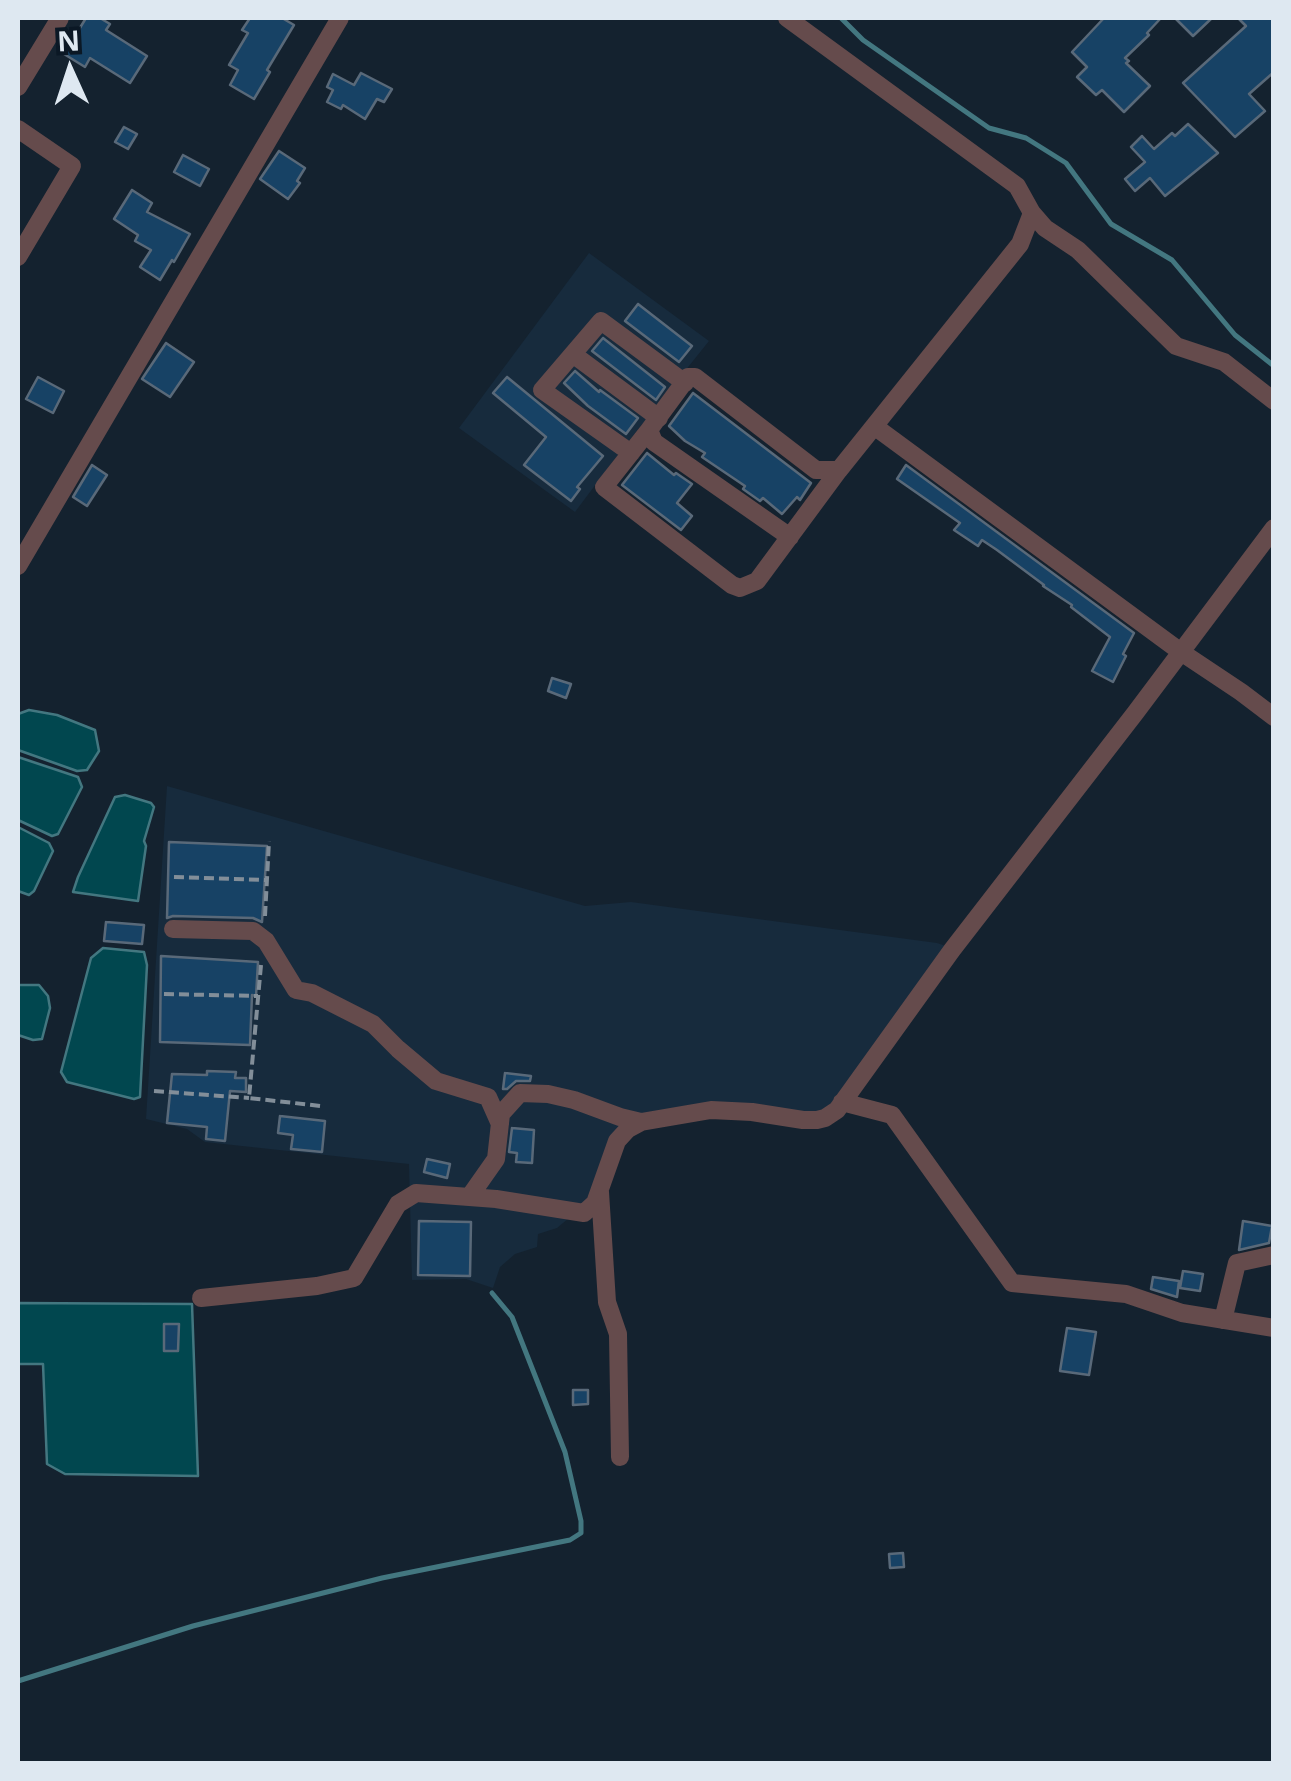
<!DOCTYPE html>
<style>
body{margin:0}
#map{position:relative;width:1291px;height:1781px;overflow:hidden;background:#14222f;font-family:"Open Sans",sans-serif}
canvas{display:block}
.frame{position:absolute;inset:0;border:20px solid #dee8f1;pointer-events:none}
.north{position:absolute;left:20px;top:20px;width:100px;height:100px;-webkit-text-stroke:8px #0b1825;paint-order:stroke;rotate:357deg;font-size:28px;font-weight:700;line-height:40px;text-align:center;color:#dee8f1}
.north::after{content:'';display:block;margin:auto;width:35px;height:45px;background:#dee8f1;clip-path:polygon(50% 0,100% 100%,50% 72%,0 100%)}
</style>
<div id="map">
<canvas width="1291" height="1781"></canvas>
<div class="frame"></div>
<div class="north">N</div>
</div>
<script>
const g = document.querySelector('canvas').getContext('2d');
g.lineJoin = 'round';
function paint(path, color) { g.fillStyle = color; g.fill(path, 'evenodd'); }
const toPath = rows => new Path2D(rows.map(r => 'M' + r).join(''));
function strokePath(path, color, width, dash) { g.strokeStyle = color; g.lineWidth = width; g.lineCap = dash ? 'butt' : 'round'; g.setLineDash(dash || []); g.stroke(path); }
paint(toPath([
 [589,253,709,341,620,452,575,512,459,428],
 [167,786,585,906,631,902,937,943,949,947,830,1112,641,1118,581,1208,557,1228,538,1234,537,1247,515,1254,500,1267,493,1288,466,1279,412,1280,409,1164,205,1142,187,1129,146,1119]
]), '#172b3d');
const water = toPath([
 [29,710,57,715,95,730,99,751,87,770,77,771,18,750,18,714,29,710],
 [18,757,78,777,82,787,58,834,52,836,18,820,18,757],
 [125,795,151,803,154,807,144,841,146,846,138,901,73,892,78,877,115,797,125,795],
 [18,827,49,843,53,851,34,891,29,895,18,891,18,827],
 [103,948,144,952,147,965,140,1097,134,1099,67,1082,61,1072,91,958,103,948],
 [18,985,39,985,48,996,50,1008,42,1039,33,1040,18,1035,18,985],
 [18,1303,192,1304,198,1476,65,1474,47,1464,43,1364,18,1364,18,1303]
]);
paint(water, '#01474f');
strokePath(water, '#437780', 2.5);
strokePath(toPath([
 [841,18,863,40,989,128,1026,138,1066,163,1111,224,1172,260,1235,335,1274,366],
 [18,1681,193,1626,382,1578,570,1540,581,1533,581,1521,565,1452,512,1317,492,1293]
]), '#437780', 5);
const building = toPath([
 [86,18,100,18,110,24,106,30,147,56,130,83,90,58,85,67,64,54,86,18],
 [250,18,282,18,294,25,267,70,270,72,254,99,230,85,238,70,229,65,248,33,242,30,250,18],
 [1104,18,1161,18,1147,33,1149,35,1125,58,1129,61,1126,63,1150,86,1124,112,1102,90,1096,95,1077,77,1087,67,1072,52,1104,18],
 [1175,18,1212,18,1193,36,1175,18],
 [1238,18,1274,18,1274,72,1249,94,1265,111,1235,137,1183,83,1246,26,1238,18],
 [361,73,392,89,384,102,377,99,365,119,343,105,341,109,327,102,333,90,327,87,333,74,354,85,361,73],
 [1188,124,1218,153,1165,196,1150,178,1135,191,1125,179,1145,162,1131,147,1142,136,1154,149,1172,133,1175,136,1188,124],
 [124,127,137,134,128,149,115,142,124,127],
 [279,151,305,168,297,181,300,183,288,199,260,179,279,151],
 [183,155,209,169,200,186,174,172,183,155],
 [132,190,152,203,147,212,190,234,174,262,172,260,160,280,140,267,151,250,135,241,138,235,114,219,132,190],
 [638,304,692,346,679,362,625,321,638,304],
 [603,338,665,387,656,400,592,351,603,338],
 [166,343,194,362,170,397,142,379,166,343],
 [575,371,599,392,600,390,638,418,626,434,588,406,564,383,575,371],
 [38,377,64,391,53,413,26,399,38,377],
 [507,377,603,456,577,487,580,489,571,501,524,465,546,437,493,393,507,377],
 [693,393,811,483,800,500,797,497,782,514,763,498,760,501,743,489,745,486,702,457,705,453,685,441,669,426,693,393],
 [647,453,674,475,676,473,692,484,677,503,692,516,681,530,622,485,647,453],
 [92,465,107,475,87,506,73,497,92,465],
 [906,465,1134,633,1123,654,1126,656,1113,682,1092,671,1110,637,1071,607,1072,605,1043,586,1044,585,997,550,982,540,978,546,954,530,960,523,897,479,906,465],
 [552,678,571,684,566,698,548,691,552,678],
 [169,842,267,846,262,922,253,918,173,916,167,918,169,842],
 [106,922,144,925,142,944,104,941,106,922],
 [161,956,258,962,256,996,252,995,250,1045,160,1042,161,956],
 [207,1071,236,1072,235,1078,246,1078,246,1092,230,1091,225,1141,206,1139,207,1127,167,1123,172,1074,207,1075,207,1071],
 [505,1073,531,1076,530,1081,516,1081,507,1089,503,1089,505,1073],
 [280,1116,325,1121,322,1152,291,1149,293,1135,278,1133,280,1116],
 [512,1128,534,1130,532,1163,516,1162,517,1153,509,1152,512,1128],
 [427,1159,450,1164,447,1178,424,1172,427,1159],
 [419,1221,471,1222,470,1276,418,1275,419,1221],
 [1243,1221,1272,1226,1269,1243,1239,1250,1243,1221],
 [1183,1271,1203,1274,1200,1291,1180,1288,1183,1271],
 [1153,1277,1179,1281,1177,1297,1151,1289,1153,1277],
 [164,1324,179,1324,178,1351,164,1351,164,1324],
 [1067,1328,1096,1332,1089,1375,1060,1371,1067,1328],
 [573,1390,588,1390,588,1404,573,1405,573,1390],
 [903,1553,904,1567,890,1568,889,1554,903,1553]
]);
paint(building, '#174265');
strokePath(building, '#596979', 2.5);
strokePath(toPath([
 [174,877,267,880],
 [265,916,269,841],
 [261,965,249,1098,321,1106],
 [164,994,258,996],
 [154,1091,249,1098]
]), '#828e99', 4, [10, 5]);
strokePath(toPath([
 [787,18,1017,186,1032,213,1045,228,1078,250,1176,346,1224,362,1274,401],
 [18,87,60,18],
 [18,129,72,166,18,257],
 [574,355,659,418],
 [874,426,1181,652,1241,692,1274,717],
 [649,430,604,487,732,585,740,588,757,581,839,470],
 [631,453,542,390,601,321,685,383],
 [790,537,654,442,649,430,688,377,695,377,816,470,839,470,1020,244,1032,213],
 [18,566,340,18],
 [173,929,253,931,266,941,296,990,312,993,373,1024,398,1049,436,1081,488,1097,500,1124],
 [842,1102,892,1115,1012,1283,1126,1294,1182,1313,1274,1328],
 [600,1192,607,1302,618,1334,620,1457],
 [470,1196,496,1159,501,1114,520,1093,548,1094,574,1100,620,1117,641,1122,711,1110,752,1112,803,1120,817,1120,825,1118,837,1110,952,950,1136,712,1274,528],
 [201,1298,317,1286,354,1278,398,1204,416,1193,496,1199,584,1213,595,1203,617,1141,628,1129,641,1122],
 [1223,1320,1237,1263,1274,1255]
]), '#654b4c', 18);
</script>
